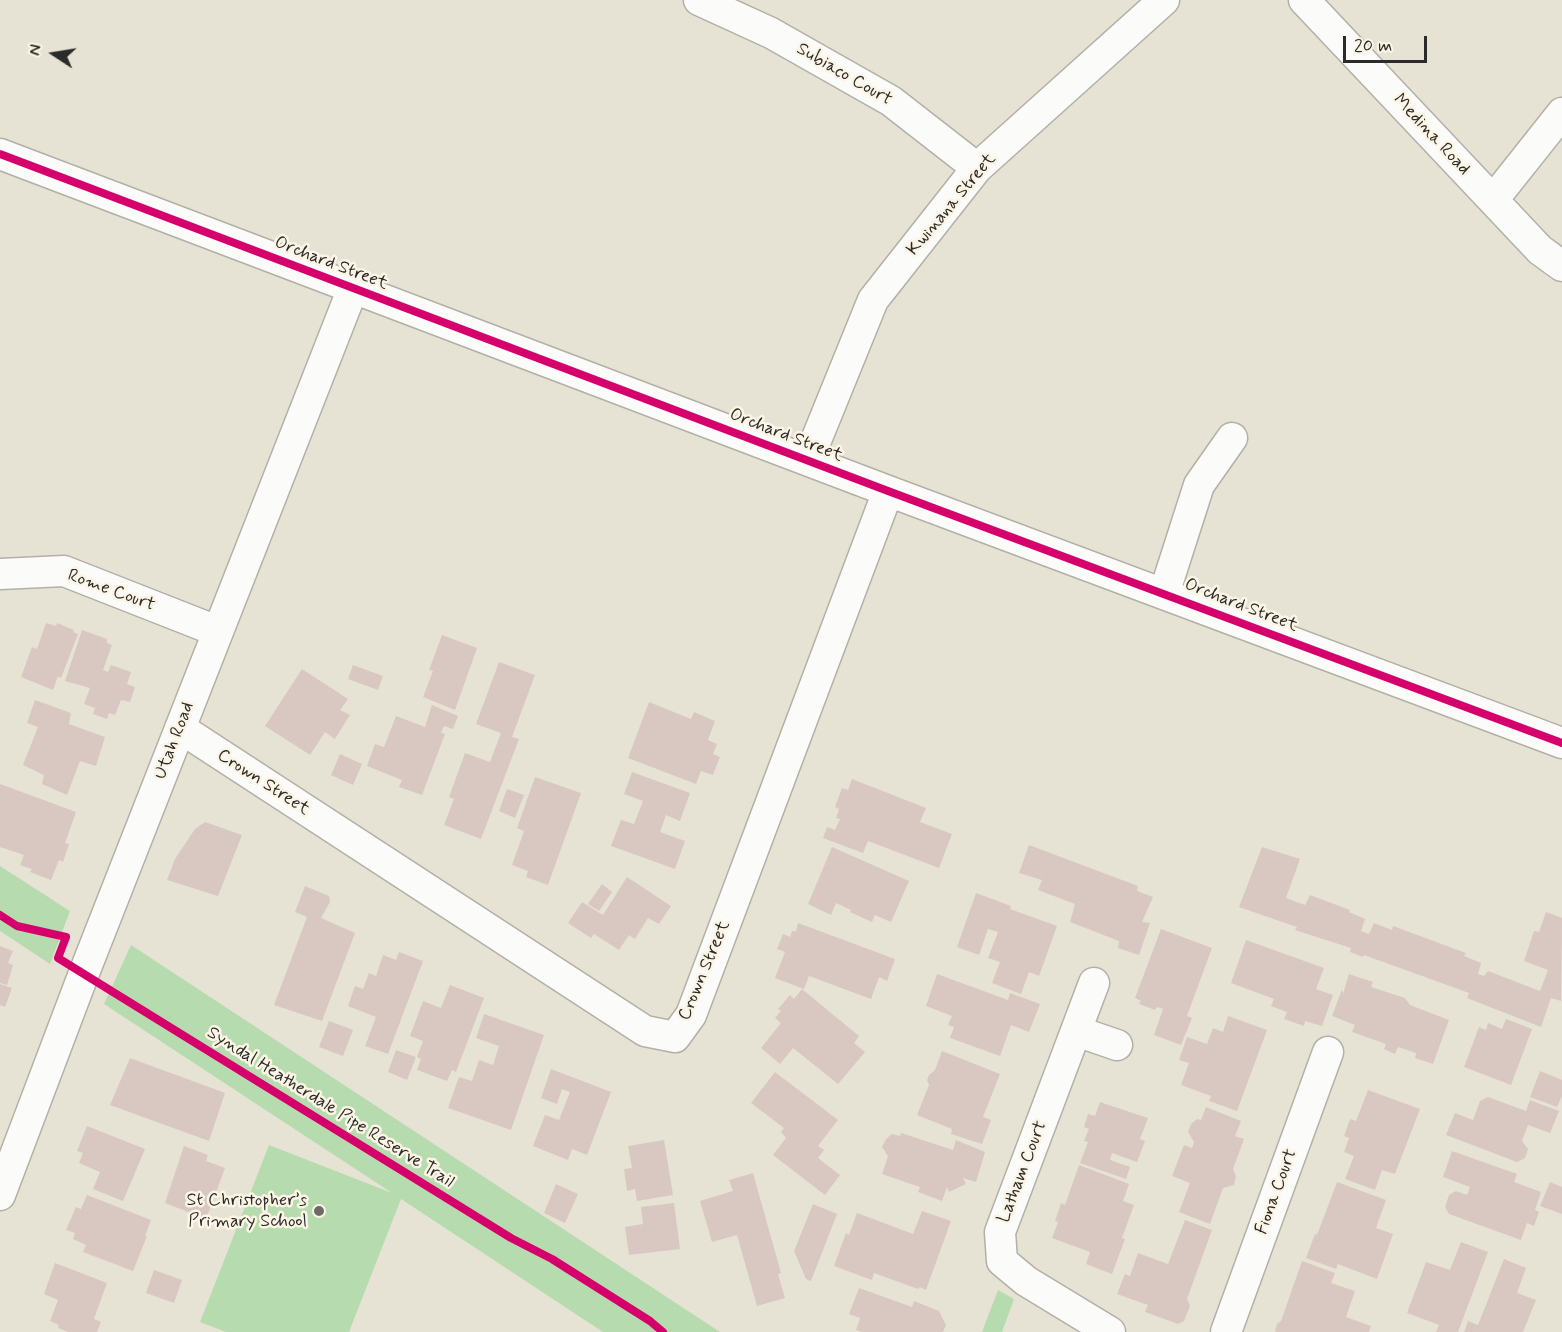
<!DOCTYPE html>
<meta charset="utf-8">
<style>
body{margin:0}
#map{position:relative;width:1562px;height:1332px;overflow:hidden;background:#e7e3d4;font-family:Mynerve,sans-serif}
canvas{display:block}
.north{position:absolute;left:24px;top:24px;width:60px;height:60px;-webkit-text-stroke:4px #fcf5e5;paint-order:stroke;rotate:282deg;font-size:16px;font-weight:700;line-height:24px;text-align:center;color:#2b2b2b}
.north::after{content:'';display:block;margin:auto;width:21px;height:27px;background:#2b2b2b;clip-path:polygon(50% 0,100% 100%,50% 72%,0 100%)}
.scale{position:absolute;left:1343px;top:36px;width:84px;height:27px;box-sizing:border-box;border:3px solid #2b2b2b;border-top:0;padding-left:8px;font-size:18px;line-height:21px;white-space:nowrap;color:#2b2b2b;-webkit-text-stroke:4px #fcf5e5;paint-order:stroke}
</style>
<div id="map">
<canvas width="1562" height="1332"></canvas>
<div class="north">N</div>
<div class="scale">20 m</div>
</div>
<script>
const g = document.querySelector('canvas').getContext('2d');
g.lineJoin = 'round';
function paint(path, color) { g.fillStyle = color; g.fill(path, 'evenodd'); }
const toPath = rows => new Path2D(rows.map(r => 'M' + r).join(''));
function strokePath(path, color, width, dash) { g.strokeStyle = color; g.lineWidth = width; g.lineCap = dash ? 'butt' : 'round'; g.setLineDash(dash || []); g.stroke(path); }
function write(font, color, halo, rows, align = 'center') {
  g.font = font + ' Mynerve,sans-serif'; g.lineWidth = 5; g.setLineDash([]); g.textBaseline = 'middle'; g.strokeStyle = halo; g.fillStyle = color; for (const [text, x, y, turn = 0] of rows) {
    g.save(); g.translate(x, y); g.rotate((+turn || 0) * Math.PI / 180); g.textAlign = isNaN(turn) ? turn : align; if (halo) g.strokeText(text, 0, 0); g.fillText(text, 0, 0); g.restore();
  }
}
paint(toPath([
 [0,866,70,911,50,964,0,931],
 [131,945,720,1332,603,1332,401,1199,349,1332,226,1332,200,1322,269,1145,392,1193,104,1004],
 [998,1290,1014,1299,1002,1332,982,1332]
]), '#b6dbae');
paint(toPath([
 [46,623,56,626,57,623,74,630,73,632,78,634,61,678,58,676,53,690,21,677,32,647,37,649],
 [82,630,107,639,107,643,112,645,103,670,108,672,111,665,131,672,127,684,135,687,130,702,121,700,115,715,109,713,107,719,93,714,95,708,84,704,90,688,65,681],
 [442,635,477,648,455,710,423,697,433,671,429,670],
 [499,662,535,675,512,737,519,739,481,839,444,825,454,799,449,797,465,753,490,762,501,733,476,724],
 [353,665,383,676,378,690,348,679],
 [302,669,348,699,340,710,350,715,335,739,325,732,310,755,265,726],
 [35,700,71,713,69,724,105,737,96,766,80,761,67,795,42,784,44,775,23,765,38,727,27,723],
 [649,702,691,719,694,712,715,721,708,740,717,744,713,754,720,757,713,775,701,771,696,784,628,758],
 [432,705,458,716,453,729,444,726,441,733,445,734,422,795,399,787,402,780,367,766,375,744,384,747,396,716,425,727],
 [340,754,362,764,353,785,331,775],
 [632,772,690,793,680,821,666,815,660,832,685,841,675,869,611,846,621,820,634,824,643,801,624,794],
 [535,777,581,793,548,885,526,877,528,871,512,865,524,831,517,828],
 [852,779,926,808,920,822,952,834,939,868,868,841,863,853,823,838,827,827,835,830,840,819,836,818,839,809,835,807,842,788,848,790],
 [0,784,76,812,65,843,69,844,63,862,59,860,51,880,30,872,32,869,20,865,24,855,0,847],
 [507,789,524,795,515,818,499,811],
 [205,822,242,835,218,896,167,880,175,859,195,829],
 [1029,845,1138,886,1137,891,1153,897,1142,922,1150,923,1139,955,1118,948,1119,941,1070,922,1075,904,1038,890,1042,880,1019,873],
 [832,847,909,881,891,922,875,915,872,922,850,912,851,910,836,903,831,915,808,904],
 [1262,847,1300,859,1286,898,1305,905,1310,895,1350,910,1349,912,1365,919,1361,931,1369,934,1374,923,1392,930,1393,926,1466,953,1464,956,1481,963,1478,974,1484,976,1488,971,1540,991,1548,970,1524,961,1534,931,1539,932,1546,912,1562,918,1561,1001,1551,998,1541,1027,1467,998,1469,993,1364,955,1363,957,1350,952,1351,948,1295,930,1297,927,1239,907],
 [627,877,671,906,659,924,648,918,635,939,629,935,619,950,594,934,591,938,568,923,582,902,603,915],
 [602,884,612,892,599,911,588,904],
 [305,886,329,896,330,902,321,918,355,933,322,1021,274,1005,307,917,295,912],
 [976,893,1011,906,1010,909,1057,926,1039,976,1029,972,1021,994,992,983,1000,962,988,958,998,932,988,929,979,955,957,947],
 [798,923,895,959,887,981,879,977,871,999,809,976,804,989,775,978,785,952,777,949,783,934,790,937,792,931,796,931],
 [1161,929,1212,948,1187,1016,1192,1018,1181,1045,1154,1035,1163,1009,1157,1007,1155,1010,1139,1004,1141,1001,1135,998],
 [1246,940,1324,968,1316,989,1333,995,1322,1026,1305,1021,1304,1026,1284,1019,1287,1012,1271,1006,1274,999,1231,983],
 [0,946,13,951,8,963,13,965,7,985,0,983],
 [399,952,423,961,388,1054,365,1046,376,1017,348,1006,355,986,363,989,369,973,376,976,383,955,396,960],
 [937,974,1008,1000,1010,993,1040,1004,1029,1032,1011,1025,1000,1056,950,1038,954,1027,948,1025,952,1016,926,1006],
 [1349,974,1373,982,1371,987,1405,998,1410,1005,1449,1020,1433,1064,1415,1058,1416,1053,1398,1047,1395,1054,1384,1049,1386,1044,1352,1032,1355,1025,1332,1016,1342,989,1343,994],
 [0,984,12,988,5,1007,0,1005],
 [450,985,484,998,456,1072,452,1070,447,1081,417,1070,421,1059,417,1057,423,1041,410,1036,423,1001,441,1008],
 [802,989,859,1036,854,1043,865,1052,838,1084,793,1048,780,1064,761,1048,781,1023,775,1018,781,1011,778,1009,790,995,794,999],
 [484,1014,544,1035,511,1130,448,1108,459,1077,472,1081,479,1060,493,1065,499,1046,476,1038],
 [1228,1016,1267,1030,1237,1111,1209,1101,1211,1096,1181,1085,1189,1063,1179,1060,1187,1037,1207,1044,1213,1028,1223,1032],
 [1506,1019,1532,1029,1511,1085,1464,1067,1479,1027,1486,1030,1488,1023,1502,1029],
 [329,1021,353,1030,343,1056,319,1047],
 [396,1050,416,1057,407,1080,388,1072],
 [942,1051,1000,1074,983,1117,991,1120,982,1144,951,1134,952,1129,917,1115,929,1085,927,1080,929,1075,935,1070],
 [130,1058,225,1093,209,1141,110,1105],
 [551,1069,611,1092,587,1155,572,1149,568,1160,533,1146,545,1115,559,1120,570,1092,562,1089,557,1104,541,1098],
 [1540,1071,1562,1080,1562,1096,1557,1107,1530,1097],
 [775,1072,838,1120,818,1146,824,1150,818,1158,840,1175,825,1195,773,1155,786,1138,781,1132,784,1128,751,1103],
 [1368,1090,1420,1109,1395,1174,1382,1170,1375,1190,1345,1179,1354,1156,1344,1152,1349,1138,1344,1136,1350,1119,1356,1121],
 [1488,1097,1526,1111,1530,1100,1559,1111,1550,1133,1528,1125,1522,1141,1528,1149,1525,1158,1517,1162,1446,1135,1455,1113,1473,1120,1480,1101],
 [1100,1102,1148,1118,1140,1139,1145,1141,1137,1162,1112,1153,1110,1160,1130,1167,1126,1179,1080,1163,1088,1142,1084,1141,1089,1129,1084,1127,1088,1114,1095,1116],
 [1206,1107,1241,1121,1235,1136,1244,1139,1233,1169,1236,1176,1234,1185,1223,1188,1210,1224,1179,1212,1190,1183,1172,1176,1184,1145,1192,1148,1194,1142,1188,1132,1191,1124,1197,1119,1201,1120],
 [87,1126,145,1149,123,1201,93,1189,100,1172,79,1163,83,1153,77,1151],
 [901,1133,953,1150,956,1140,985,1152,976,1182,963,1178,966,1184,949,1192,947,1187,942,1201,918,1192,920,1187,882,1174,888,1156,882,1147,886,1139,892,1134,900,1136],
 [664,1140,673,1195,637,1201,635,1189,627,1191,624,1169,632,1168,628,1146],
 [184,1146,208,1155,206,1161,225,1168,206,1219,165,1203],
 [1452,1151,1517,1174,1514,1182,1541,1192,1535,1210,1539,1212,1534,1226,1527,1223,1521,1240,1449,1214,1445,1207,1449,1195,1456,1191,1467,1195,1470,1187,1443,1177],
 [1079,1165,1129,1184,1123,1201,1134,1205,1122,1238,1125,1239,1112,1274,1086,1264,1090,1252,1052,1238,1058,1222,1055,1221,1061,1203,1065,1205],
 [753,1173,781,1273,778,1274,785,1298,757,1306,737,1235,712,1242,700,1201,733,1191,729,1180],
 [1337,1182,1386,1200,1376,1228,1393,1234,1377,1279,1338,1264,1336,1269,1306,1258,1315,1234,1317,1235],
 [1550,1182,1562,1187,1562,1214,1540,1206],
 [556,1184,578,1194,565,1223,544,1213],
 [87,1195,151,1220,145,1236,147,1236,133,1271,83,1252,86,1245,73,1239,75,1233,66,1230,76,1207,81,1209],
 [674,1203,680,1249,629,1255,625,1227,643,1224,641,1207],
 [813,1204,837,1214,811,1281,806,1279,794,1251],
 [922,1211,951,1221,926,1290,920,1287,918,1289,874,1273,872,1280,834,1266,846,1233,849,1235,857,1213,913,1234],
 [1185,1220,1212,1230,1187,1299,1190,1306,1184,1321,1178,1324,1145,1312,1148,1305,1117,1294,1125,1274,1130,1276,1138,1253,1168,1264],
 [1461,1242,1488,1252,1458,1332,1436,1332,1439,1325,1407,1313,1426,1262,1450,1270],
 [1504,1259,1526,1268,1517,1293,1536,1300,1523,1332,1464,1332,1468,1321,1478,1325],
 [1302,1261,1335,1273,1331,1283,1355,1291,1346,1317,1371,1326,1369,1332,1275,1332,1277,1324,1281,1321],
 [55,1263,107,1283,94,1319,101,1322,97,1332,68,1332,58,1328,59,1325,50,1321,58,1300,44,1294],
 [154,1270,182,1280,174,1303,146,1293],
 [859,1288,912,1307,914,1301,939,1311,946,1325,943,1332,862,1332,856,1330,860,1318,849,1314]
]), '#d8c8c1');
const minor = toPath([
 [699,0,771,33,891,101,977,168],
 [1304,0,1540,250,1562,266],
 [0,154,888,491,1562,743],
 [1493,200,1562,113],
 [808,460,873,300,977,168,1164,0],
 [0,574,64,571,217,631],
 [1164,594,1199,485,1232,438],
 [180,728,645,1031,675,1037,691,1015,888,491],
 [1094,983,1000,1232,1002,1261,1026,1281,1110,1332],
 [1076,1031,1117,1045],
 [0,1195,84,973,353,288],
 [1226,1332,1328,1052]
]);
strokePath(minor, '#b2b0a7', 33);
strokePath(minor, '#fbfbf9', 30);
strokePath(toPath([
 [0,154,888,491,1562,743],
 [0,915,17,926,66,937,58,958,511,1238,552,1259,650,1321,663,1332]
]), '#d6006c', 8);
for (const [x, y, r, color] of [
 [319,1211,6,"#6d6b66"]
]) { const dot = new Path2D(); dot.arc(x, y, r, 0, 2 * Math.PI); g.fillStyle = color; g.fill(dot); strokePath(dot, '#fcf5e5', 2); }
write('18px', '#2b2b2b', '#fcf5e5', [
 ["Subiaco Court",844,75,30],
 ["Medina Road",1431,135,47],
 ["Kwinana Street",952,205,-50],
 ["Orchard Street",331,264,21],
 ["Orchard Street",786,436,21],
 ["Rome Court",111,591,20],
 ["Orchard Street",1241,606,21],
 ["Utah Road",175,741,-69],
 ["Crown Street",263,783,33],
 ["Crown Street",705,971,-67],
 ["Syndal Heatherdale Pipe Reserve Trail",330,1108,32],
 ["Latham Court",1023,1172,-69],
 ["Fiona Court",1277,1192,-70]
]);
write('18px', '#2b2b2b', '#fcf5e5', [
 ["St Christopher’s",307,1201],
 ["Primary School",307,1222]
], 'right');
</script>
